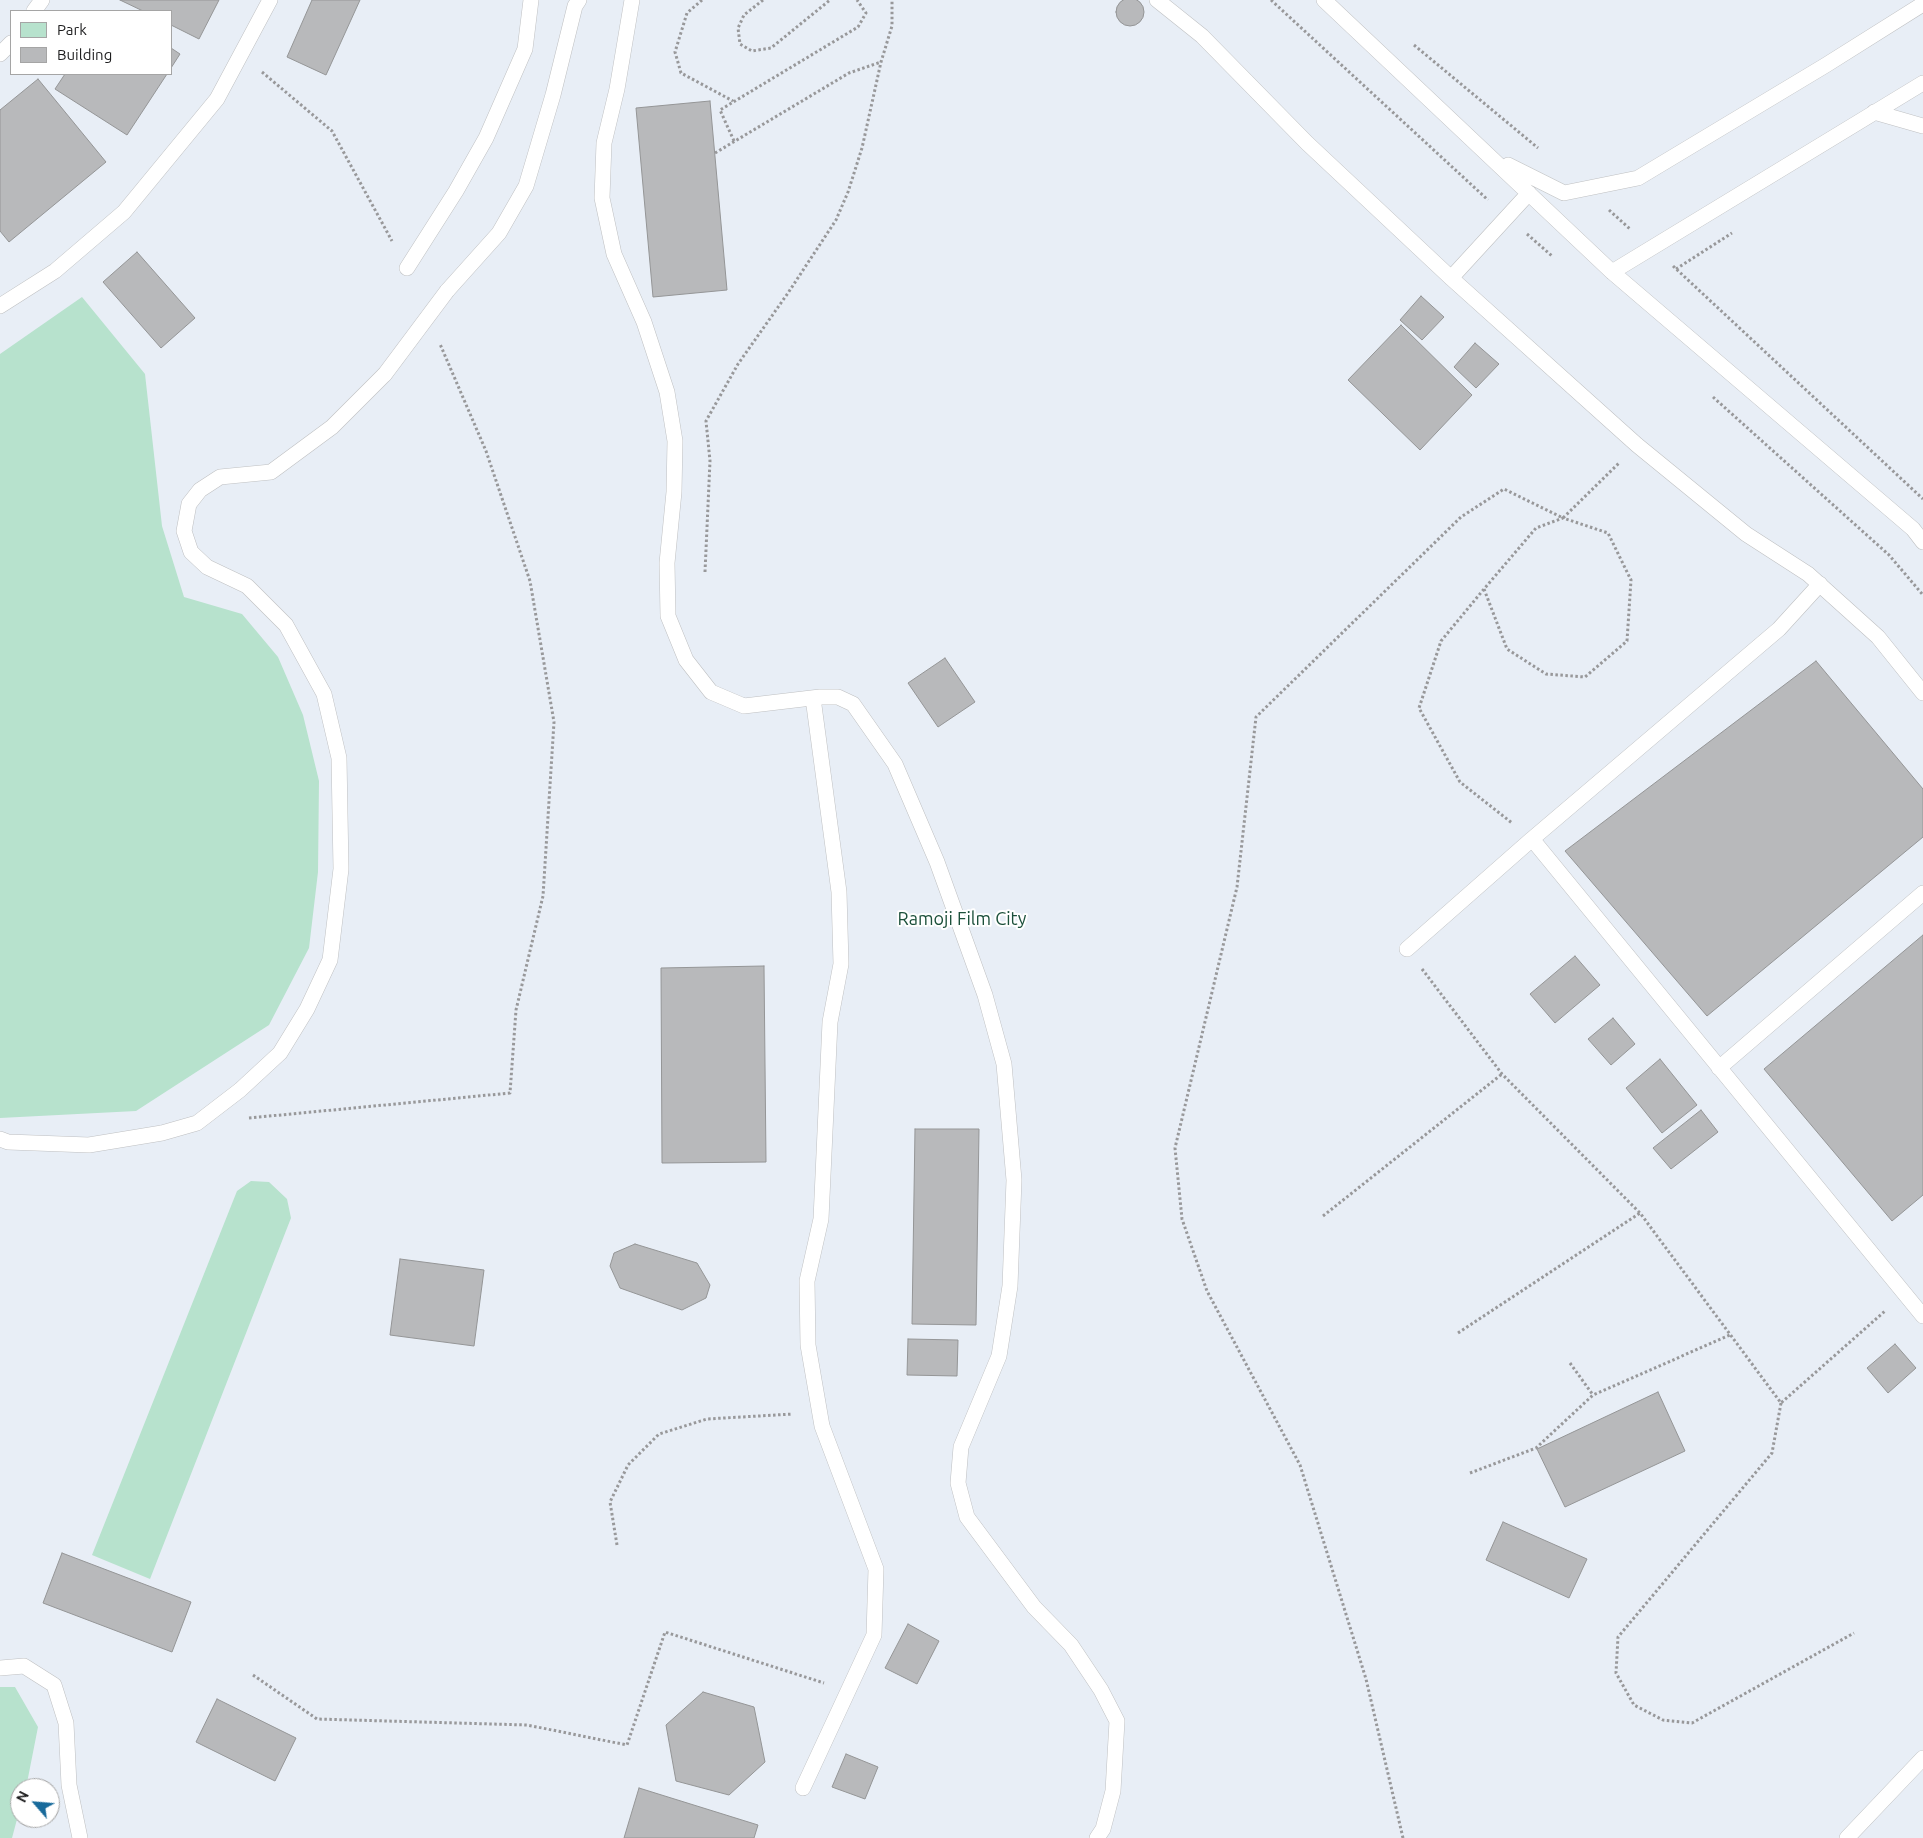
<!DOCTYPE html>
<style>
body{margin:0}
#map{position:relative;width:1923px;height:1838px;overflow:hidden;background:#f8f9fb;font-family:Ubuntu,sans-serif}
canvas{display:block}
.legend{position:absolute;left:10px;top:10px;width:162px;height:65px;box-sizing:border-box;background:#fff;border:1px solid #a5a5a5;margin:0;padding:6px 9px;list-style:none;font-size:15px;color:#1d1d1e}
.legend li{display:flex;align-items:center;gap:10px;height:25px}
.legend b{width:25px;border:1px solid #a5a5a5}
.north{position:absolute;left:10px;top:1778px;width:50px;height:50px;box-sizing:border-box;background:#fff;border:1px solid #a5a5a5;border-radius:50%;rotate:297deg;font-size:14px;font-weight:700;line-height:20px;text-align:center;color:#1d1d1e}
.north::after{content:'';display:block;margin:auto;width:18px;height:22px;background:#186a9b;clip-path:polygon(50% 0,100% 100%,50% 72%,0 100%)}
</style>
<div id="map">
<canvas width="1923" height="1838"></canvas>
<ul class="legend">
<li><b style="height:14px;background:#b7e2cd"></b>Park</li>
<li><b style="height:14px;background:#b8b9bb"></b>Building</li>
</ul>
<div class="north">N</div>
</div>
<script>
const g = document.querySelector('canvas').getContext('2d');
g.lineJoin = 'round';
function paint(path, color) { g.fillStyle = color; g.fill(path, 'evenodd'); }
const toPath = rows => new Path2D(rows.map(r => 'M' + r).join(''));
function strokePath(path, color, width, dash) { g.strokeStyle = color; g.lineWidth = width; g.lineCap = dash ? 'butt' : 'round'; g.setLineDash(dash || []); g.stroke(path); }
function write(font, color, halo, rows, align = 'center') {
  g.font = font + ' Ubuntu,sans-serif'; g.lineWidth = 4; g.setLineDash([]); g.textBaseline = 'middle'; g.strokeStyle = halo; g.fillStyle = color; for (const [text, x, y, turn = 0] of rows) {
    g.save(); g.translate(x, y); g.rotate((+turn || 0) * Math.PI / 180); g.textAlign = isNaN(turn) ? turn : align; if (halo) g.strokeText(text, 0, 0); g.fillText(text, 0, 0); g.restore();
  }
}
paint(toPath([
 [0,0,1923,0,1923,1838,0,1838],
 [11,11,171,11,171,74,11,74],
 [20,1788,50,1788,50,1818,20,1818]
]), '#e8eef6');
paint(toPath([
 [82,297,145,374,162,526,184,597,242,614,278,657,303,715,319,781,318,872,309,948,269,1025,136,1111,0,1118,0,354],
 [251,1181,269,1182,287,1199,291,1218,150,1579,92,1555,237,1191],
 [0,1687,15,1687,38,1727,26,1788,20,1788,20,1808,12,1838,0,1838]
]), '#b7e2cd');
const building = toPath([
 '1116 12a14 14 0 1 1 28 0a14 14 0 1 1-28 0Z',
 [120,0,219,0,199,39,171,25,171,11,143,11,120,0],
 [312,0,360,0,326,75,287,57,312,0],
 [171,48,180,54,171,68,171,48],
 [65,74,167,74,127,135,55,89,65,74],
 [38,79,106,162,9,242,0,231,0,110,38,79],
 [710,101,727,290,653,297,636,108,710,101],
 [137,252,195,318,161,348,103,282,137,252],
 [1421,296,1444,317,1422,340,1400,320,1421,296],
 [1401,325,1472,395,1420,450,1348,380,1401,325],
 [1475,343,1499,364,1476,388,1454,367,1475,343],
 [945,658,975,702,938,727,908,683,945,658],
 [1816,661,1923,789,1923,837,1707,1016,1565,851,1816,661],
 [1923,935,1923,1195,1892,1221,1764,1069,1923,935],
 [1575,956,1600,985,1555,1023,1530,994,1575,956],
 [764,966,766,1162,662,1163,661,968,764,966],
 [1613,1018,1635,1044,1611,1065,1588,1039,1613,1018],
 [1660,1059,1697,1105,1662,1133,1626,1088,1660,1059],
 [1701,1110,1718,1132,1671,1169,1653,1148,1701,1110],
 [915,1129,979,1129,976,1325,912,1324,915,1129],
 [635,1244,697,1263,710,1285,706,1298,682,1310,620,1288,610,1266,614,1253,635,1244],
 [400,1259,484,1270,474,1346,390,1335,400,1259],
 [908,1339,958,1340,957,1376,907,1375,908,1339],
 [1895,1344,1916,1368,1888,1393,1867,1368,1895,1344],
 [1658,1392,1685,1451,1565,1507,1537,1449,1658,1392],
 [1503,1522,1587,1559,1569,1598,1486,1560,1503,1522],
 [62,1553,191,1602,172,1652,43,1603,62,1553],
 [908,1624,939,1641,917,1684,885,1668,908,1624],
 [703,1692,754,1707,765,1762,729,1795,676,1781,666,1725,703,1692],
 [217,1699,296,1738,275,1781,196,1742,217,1699],
 [846,1754,878,1767,865,1799,832,1787,846,1754],
 [639,1788,758,1825,754,1838,624,1838,639,1788]
]);
paint(building, '#b8b9bb');
strokePath(building, '#959697', 1);
const lane = toPath([
 [632,0,617,89,604,143,602,198,614,254,644,322,667,392,675,441,674,492,667,563,668,616,686,660,711,692,744,706,820,697,838,697,853,704,895,764,937,862,985,995,1004,1064,1014,1180,1010,1286,999,1356,961,1447,958,1483,967,1517,1034,1607,1071,1645,1101,1690,1117,1721,1113,1791,1103,1829,1097,1838],
 [1157,0,1202,36,1307,143,1451,278,1637,445,1746,534,1808,574,1878,637,1923,693],
 [1324,0,1612,272,1913,529,1923,542],
 [34,11,42,0],
 [0,54,11,43],
 [1874,112,1923,126],
 [1508,165,1564,193,1638,178,1826,65,1923,4],
 [407,268,456,191,486,138,525,49,531,0],
 [1612,272,1923,83],
 [1451,278,1529,193],
 [447,291,499,233,526,186,553,95,575,6,579,0],
 [0,306,55,271,124,212,217,99,270,0],
 [1820,584,1779,629,1532,839,1923,1316],
 [1407,949,1532,839],
 [1719,1068,1923,893],
 [0,1139,8,1142,89,1145,162,1133,197,1123,240,1090,280,1053,307,1009,330,960,341,869,339,758,324,694,286,625,247,586,207,567,191,552,184,531,189,504,200,490,220,477,271,472,332,427,385,374],
 [0,1668,24,1666,54,1685,66,1723,69,1785,80,1838],
 [803,1788,874,1635,876,1569,822,1426,808,1345,807,1281,821,1219,830,1022,841,964,839,892,813,698],
 [1847,1838,1923,1758]
]);
strokePath(lane, '#bfc0c2', 16);
strokePath(toPath([
 [702,0,687,13,675,52,681,73,733,101],
 [763,0,744,15,738,28,740,44,752,51,771,48,830,0],
 [1271,0,1488,200],
 [1414,45,1538,148],
 [262,72,332,131,392,241],
 [734,141,720,110,858,27,866,13,857,0],
 [715,153,849,73,881,62],
 [1609,210,1630,229],
 [1527,234,1552,256],
 [1673,266,1923,499],
 [1676,269,1732,233],
 [1713,397,1889,555,1923,595],
 [705,572,710,461,706,421,738,364,788,293,836,220,848,192,862,148,881,62,892,26,892,0],
 [1484,589,1507,649,1546,674,1585,677,1627,641,1631,580,1608,533,1563,518,1536,528,1484,589,1441,641,1419,708,1460,782,1512,823],
 [1422,969,1502,1074,1640,1213,1781,1403,1885,1311],
 [249,1118,510,1093,516,1010,543,896,554,722,530,581,486,451,440,344],
 [1323,1216,1502,1074],
 [1458,1333,1640,1213],
 [1570,1363,1593,1395],
 [1781,1403,1772,1453,1618,1637,1616,1673,1634,1705,1663,1720,1692,1723,1854,1633],
 [1470,1473,1536,1448,1593,1395,1730,1335],
 [617,1545,610,1502,628,1465,659,1434,707,1419,793,1414],
 [253,1675,317,1719,527,1725,627,1745,665,1632,824,1683],
 [1403,1838,1366,1679,1300,1465,1207,1291,1182,1219,1175,1148,1237,887,1256,717,1461,517,1504,489,1563,518,1619,463]
]), '#98989a', 3, [2.5, 2.5]);
strokePath(lane, '#fff', 15);
const laneBridge = toPath([
 [385,374,447,291]
]);
strokePath(laneBridge, '#bfc0c2', 16, []);
strokePath(laneBridge, '#fff', 15);
write('18px', '#1c503b', '#fff', [
 ["Ramoji Film City",962,919]
]);
</script>
